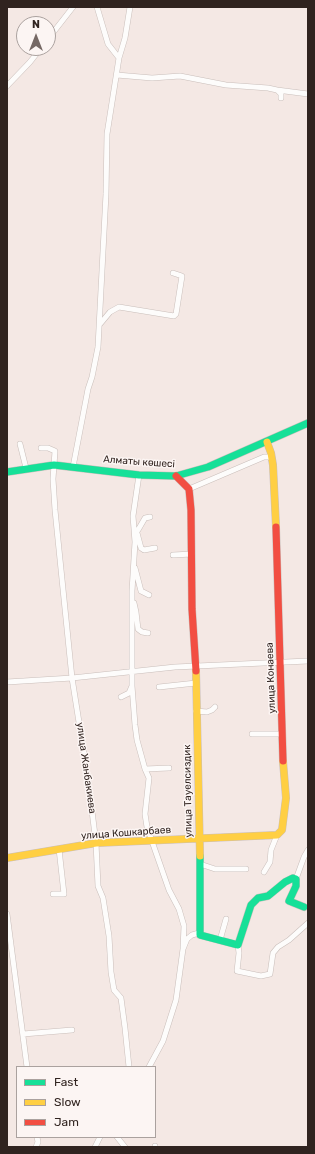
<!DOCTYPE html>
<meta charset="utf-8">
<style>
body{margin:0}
#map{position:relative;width:315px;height:1154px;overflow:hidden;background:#f4e8e4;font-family:Rubik,sans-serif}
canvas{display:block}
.frame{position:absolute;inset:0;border:8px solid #30231f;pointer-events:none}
.legend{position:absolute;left:16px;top:1066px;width:140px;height:72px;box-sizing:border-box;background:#fcf5f3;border:1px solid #aaa19e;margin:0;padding:5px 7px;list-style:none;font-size:12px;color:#30231f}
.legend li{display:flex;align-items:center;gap:8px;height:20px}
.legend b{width:20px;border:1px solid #aaa19e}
.north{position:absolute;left:16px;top:16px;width:40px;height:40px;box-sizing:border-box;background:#fcf5f3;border:1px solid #aaa19e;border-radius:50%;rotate:0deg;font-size:11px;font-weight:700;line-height:16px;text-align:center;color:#30231f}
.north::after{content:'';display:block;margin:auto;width:14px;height:18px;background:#756864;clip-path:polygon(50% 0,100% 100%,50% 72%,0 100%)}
</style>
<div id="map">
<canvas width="315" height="1154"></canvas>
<div class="frame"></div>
<ul class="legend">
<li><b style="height:5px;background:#16e098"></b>Fast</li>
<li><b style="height:5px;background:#ffcf43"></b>Slow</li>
<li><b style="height:5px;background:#f24e42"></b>Jam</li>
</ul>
<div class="north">N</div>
</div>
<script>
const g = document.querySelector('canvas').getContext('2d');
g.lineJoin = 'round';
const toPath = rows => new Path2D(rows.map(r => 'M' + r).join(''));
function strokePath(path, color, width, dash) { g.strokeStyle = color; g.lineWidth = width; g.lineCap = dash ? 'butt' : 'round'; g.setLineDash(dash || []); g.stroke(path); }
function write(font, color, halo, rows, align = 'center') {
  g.font = font + ' Rubik,sans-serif'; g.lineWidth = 3; g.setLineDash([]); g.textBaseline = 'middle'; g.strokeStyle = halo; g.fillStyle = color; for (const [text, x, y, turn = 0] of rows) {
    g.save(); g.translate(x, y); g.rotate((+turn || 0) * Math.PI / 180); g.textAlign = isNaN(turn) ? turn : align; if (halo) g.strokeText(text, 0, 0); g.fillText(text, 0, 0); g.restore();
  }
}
const street = toPath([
 [48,39,73,7],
 [119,58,125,38,130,7],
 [117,75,152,78,180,76,226,85,268,88,277,90,281,94,281,98],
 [7,86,30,62,41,48],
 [277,90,308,94],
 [100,324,110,312,119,307,174,316,176,314,182,276,173,273],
 [20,444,26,468],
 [41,448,48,448,55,451,53,479,55,510,72,678,88,779,96,843,98,886,103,898,109,936,111,972,114,990,121,998,125,1028,129,1067],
 [73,467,88,389,92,377,98,347,106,194,107,134,119,58,108,44,97,7],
 [189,489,264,457,269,457,272,459],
 [150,517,145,518,138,530,135,532,137,533,141,548,144,550,155,548],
 [173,555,192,554],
 [135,568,141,591,149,595],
 [134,603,136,612,138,629,142,632,148,633],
 [7,682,72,678,175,667,308,661],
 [132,686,135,725,137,740,145,769,149,778,145,814,147,827,169,890,179,909,184,926,183,949],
 [159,687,196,683],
 [121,697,129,693,132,686,132,591,135,542,133,516,139,475],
 [196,711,207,712,212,710,215,707],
 [252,734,282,734],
 [145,769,169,768],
 [200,864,215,869,246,869],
 [264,872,270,862,271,850,277,835],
 [296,879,304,857,308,850],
 [53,894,64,894,59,849],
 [7,914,27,1067],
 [220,940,226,919],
 [238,945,239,953,237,971,261,976,270,974,273,953,278,947,289,940,308,923],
 [23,1034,72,1030],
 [149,1067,163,1041,176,1000,183,949,187,939,192,935,199,933],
 [117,1137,125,1147],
 [36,1147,38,1142,37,1137],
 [95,1147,100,1137],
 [155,1147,155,1146]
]);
const fast = toPath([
 [7,472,54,465,139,475,176,476,208,467,308,423],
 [200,856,200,935,238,945,251,905,258,898,268,896,285,882,293,878,296,879,296,886,289,901,304,907]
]);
const slow = toPath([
 [267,442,271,453,273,465,276,527],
 [196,671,200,856],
 [7,858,96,843,277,835,282,830,286,798,283,761]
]);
const jam = toPath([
 [176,476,189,489,191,510,192,609,196,671],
 [276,527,283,761]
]);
strokePath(street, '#c9beba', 6);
strokePath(fast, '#c9beba', 8);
strokePath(slow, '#c9beba', 8);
strokePath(jam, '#c9beba', 8);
strokePath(street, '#fdfcfb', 5);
strokePath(fast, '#16e098', 7);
strokePath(slow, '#ffcf43', 7);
strokePath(jam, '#f24e42', 7);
write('10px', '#30231f', '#fcf5f3', [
 ["Алматы көшесі",139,462,4],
 ["улица Конаева",271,678,-92],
 ["улица Жанбакиева",86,768,82],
 ["улица Тауелсиздик",188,791,-91],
 ["улица Кошкарбаев",126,833,-4]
]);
</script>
